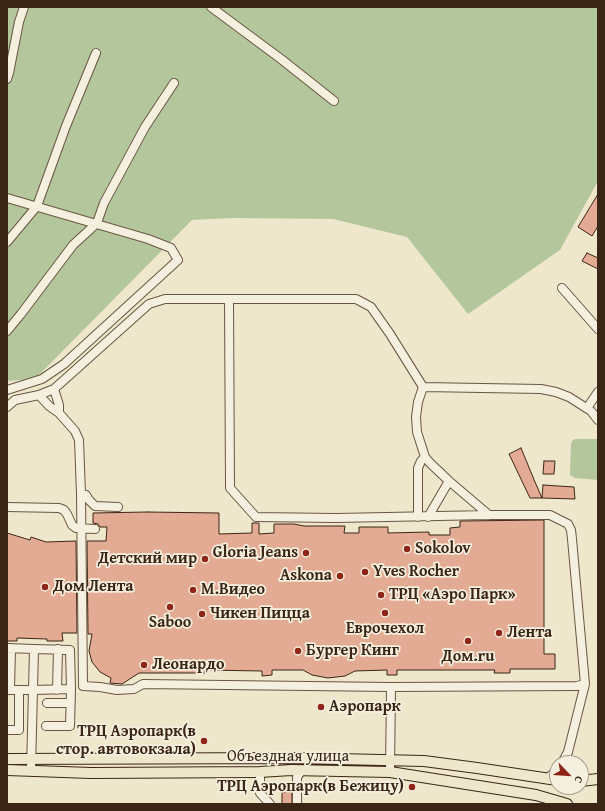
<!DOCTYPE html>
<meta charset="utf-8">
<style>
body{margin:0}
#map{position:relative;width:605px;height:811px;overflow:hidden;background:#eee7cc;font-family:"Gentium Book Plus",serif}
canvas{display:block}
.frame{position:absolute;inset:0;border:8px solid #3b2514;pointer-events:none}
.north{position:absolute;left:549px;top:755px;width:40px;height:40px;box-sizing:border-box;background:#f4efde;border:1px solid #aa9e8d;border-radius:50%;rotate:115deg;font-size:11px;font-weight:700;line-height:16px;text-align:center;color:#3b2514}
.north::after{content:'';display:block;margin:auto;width:14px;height:18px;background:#8f2418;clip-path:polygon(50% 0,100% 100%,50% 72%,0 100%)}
</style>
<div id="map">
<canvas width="605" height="811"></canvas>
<div class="frame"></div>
<div class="north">С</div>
</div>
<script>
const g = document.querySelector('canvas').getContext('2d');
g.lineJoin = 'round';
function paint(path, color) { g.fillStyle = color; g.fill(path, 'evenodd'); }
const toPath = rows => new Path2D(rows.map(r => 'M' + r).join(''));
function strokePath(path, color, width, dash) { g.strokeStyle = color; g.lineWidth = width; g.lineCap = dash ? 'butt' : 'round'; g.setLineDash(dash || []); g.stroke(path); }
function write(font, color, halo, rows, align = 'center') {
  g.font = font + ' "Gentium Book Plus",serif'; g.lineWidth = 3.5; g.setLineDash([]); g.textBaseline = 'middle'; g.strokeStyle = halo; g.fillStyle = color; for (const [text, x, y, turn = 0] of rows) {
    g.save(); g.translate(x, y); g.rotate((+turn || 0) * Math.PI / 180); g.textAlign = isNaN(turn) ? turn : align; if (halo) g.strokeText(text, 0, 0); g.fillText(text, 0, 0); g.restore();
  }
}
paint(toPath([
 [7,7,598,7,598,181,560,250,468,314,407,237,333,219,232,218,192,220,35,379,7,381],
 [575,439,598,439,598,480,575,478,570,475,571,444,572,441]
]), '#b4c79c');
const building = toPath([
 [598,194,598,226,592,236,578,227,598,194],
 [587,253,598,258,598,269,582,261,587,253],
 [521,448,535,482,542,498,530,498,509,454,521,448],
 [544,461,555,461,554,474,543,474,544,461],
 [543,485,574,487,575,499,542,498,543,485],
 [147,512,219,513,219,534,252,533,252,523,259,523,259,534,274,533,274,524,294,524,304,526,345,526,344,533,359,533,359,527,388,527,388,533,429,532,429,535,450,535,450,528,460,527,460,521,544,520,544,654,555,654,555,669,510,669,510,673,494,673,495,670,397,670,397,675,387,675,387,670,355,671,345,676,328,678,312,675,303,670,272,670,272,675,262,676,262,671,205,670,205,673,139,673,122,684,110,683,111,678,100,672,92,662,89,651,92,634,88,634,87,541,106,541,107,527,100,527,98,524,93,523,93,513,147,512],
 [7,533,30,540,31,537,46,542,76,541,77,633,62,633,63,641,47,641,47,639,17,638,17,641,7,641,7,533],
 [282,792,292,792,292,804,282,804,282,792]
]);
paint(building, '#e3ab93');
strokePath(building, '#3b2514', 1);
const minor = toPath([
 [211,7,281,59,334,101],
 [7,79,9,73,19,22,24,7],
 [7,198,148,239,171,248,178,260,64,364,42,379,7,390],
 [7,242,37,206,66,126,96,53],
 [562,288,598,329],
 [229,299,230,488,256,517,336,518,489,515,550,515,568,524,571,530,572,539,585,684,568,752,562,763],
 [7,331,21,314,73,245,97,223,104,203,145,127,174,83],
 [423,387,541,389,556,392,569,397,591,411,598,420],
 [423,387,418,402,416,417,417,432,425,457,430,463,449,481,489,515],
 [54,389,59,405,59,413],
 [39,395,49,406,59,413,75,431,79,440,81,494,83,686,100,687,117,690,134,689,143,684,391,687,577,686,585,684],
 [7,407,15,400,39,395,54,389,149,304,165,299,356,299,371,307,390,334,423,387],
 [587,408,598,392],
 [81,494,86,495,89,500,95,506,118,507],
 [7,507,59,508,64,510,67,514,72,525,76,528,95,529],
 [418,517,418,468,421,461,425,457],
 [428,517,449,481],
 [7,648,34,649,70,650,71,689,33,690,34,649],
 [7,690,33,690,31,770],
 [10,690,11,648],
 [57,690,58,649],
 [47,703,70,703],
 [46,726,70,726,71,689],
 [7,730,19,730,19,690],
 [260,772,260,793,270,804],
 [390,772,391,687],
 [547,779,557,770],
 [297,804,297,777,302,770]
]);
const major = toPath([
 [7,759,295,758,424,761,477,768,557,780],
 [7,770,91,773,260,772,291,770,390,772,536,795,567,804],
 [581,781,598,779]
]);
strokePath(minor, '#685642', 10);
strokePath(major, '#3b2514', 12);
strokePath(minor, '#f4efde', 8);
strokePath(major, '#eee7cc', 10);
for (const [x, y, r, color] of [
 [407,549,4,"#8f2418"],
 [306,553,4,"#8f2418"],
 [205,559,4,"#8f2418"],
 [365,572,4,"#8f2418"],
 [340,576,4,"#8f2418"],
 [45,587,4,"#8f2418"],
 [193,590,4,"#8f2418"],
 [381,595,4,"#8f2418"],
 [170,607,4,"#8f2418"],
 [385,613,4,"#8f2418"],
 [202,614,4,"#8f2418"],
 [499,633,4,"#8f2418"],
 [468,641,4,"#8f2418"],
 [298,651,4,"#8f2418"],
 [144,665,4,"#8f2418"],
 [321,707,4,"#8f2418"],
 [204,741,4,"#8f2418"],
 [412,787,4,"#8f2418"]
]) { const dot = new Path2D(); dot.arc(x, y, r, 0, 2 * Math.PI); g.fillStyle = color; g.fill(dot); strokePath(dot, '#f4efde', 1.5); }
write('bold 16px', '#3b2514', '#f4efde', [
 ["Sokolov",415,549],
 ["Gloria Jeans",298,553,"right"],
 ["Детский мир",197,559,"right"],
 ["Yves Rocher",373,572],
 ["Askona",332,576,"right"],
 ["Дом Лента",53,587],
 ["М.Видео",201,590],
 ["ТРЦ «Аэро Парк»",389,595],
 ["Чикен Пицца",210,614],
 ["Saboo",170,623,"center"],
 ["Еврочехол",385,629,"center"],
 ["Лента",507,633],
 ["Бургер Кинг",306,651],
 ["Дом.ru",468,657,"center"],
 ["Леонардо",152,665],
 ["Аэропарк",329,707],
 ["ТРЦ Аэропарк(в",196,732,"right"],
 ["стор. автовокзала)",196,750,"right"],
 ["ТРЦ Аэропарк(в Бежицу)",404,787,"right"]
], 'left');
write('16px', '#3b2514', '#f4efde', [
 ["Объездная улица",288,757]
]);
</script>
